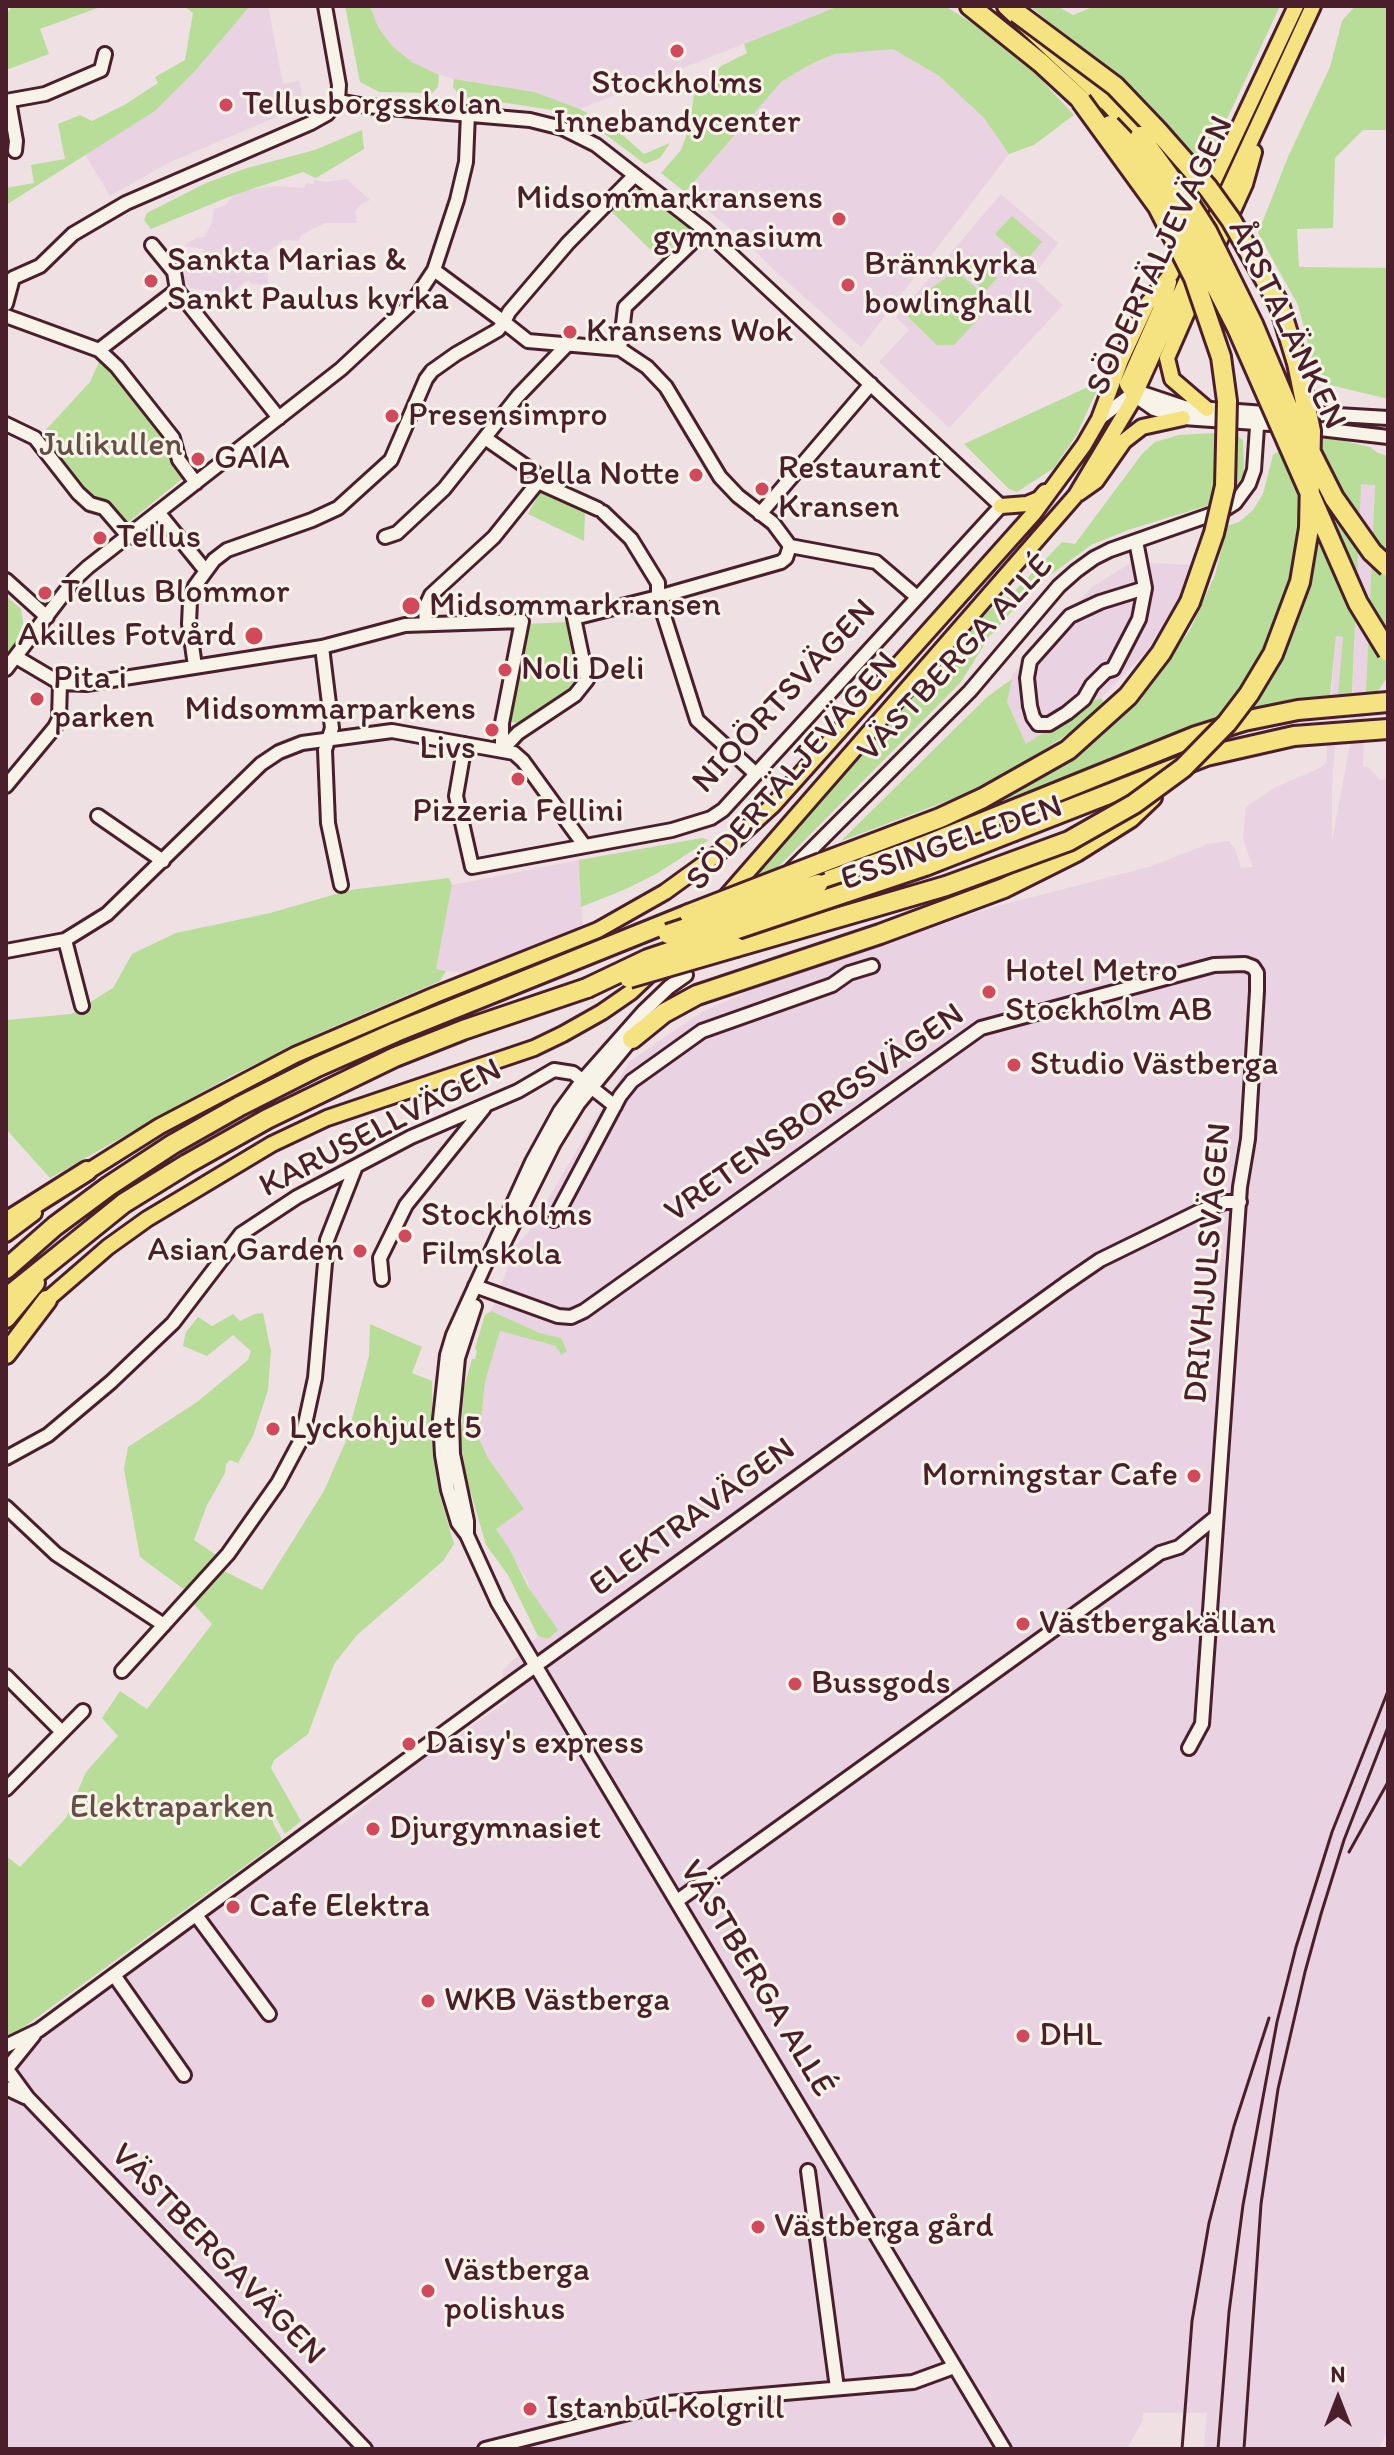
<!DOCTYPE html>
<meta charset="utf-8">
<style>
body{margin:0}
#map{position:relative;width:1394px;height:2455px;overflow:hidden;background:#efe0e4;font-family:Itim,sans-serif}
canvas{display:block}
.frame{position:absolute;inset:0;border:8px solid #4a1f2b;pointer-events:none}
.north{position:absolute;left:1298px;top:2359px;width:80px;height:80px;-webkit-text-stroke:6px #f7f3e8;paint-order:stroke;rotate:0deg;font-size:22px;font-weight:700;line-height:32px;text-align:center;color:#4a1f2b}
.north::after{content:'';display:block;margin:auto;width:28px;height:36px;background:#4a1f2b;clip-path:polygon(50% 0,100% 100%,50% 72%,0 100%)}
</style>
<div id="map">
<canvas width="1394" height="2455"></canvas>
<div class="frame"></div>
<div class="north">N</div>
</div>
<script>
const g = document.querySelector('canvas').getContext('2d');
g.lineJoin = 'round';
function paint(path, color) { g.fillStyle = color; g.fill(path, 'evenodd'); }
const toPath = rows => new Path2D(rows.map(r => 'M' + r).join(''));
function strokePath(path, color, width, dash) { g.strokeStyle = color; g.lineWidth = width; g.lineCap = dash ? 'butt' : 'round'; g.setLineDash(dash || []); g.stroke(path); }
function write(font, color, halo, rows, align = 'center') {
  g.font = font + ' Itim,sans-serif'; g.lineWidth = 6; g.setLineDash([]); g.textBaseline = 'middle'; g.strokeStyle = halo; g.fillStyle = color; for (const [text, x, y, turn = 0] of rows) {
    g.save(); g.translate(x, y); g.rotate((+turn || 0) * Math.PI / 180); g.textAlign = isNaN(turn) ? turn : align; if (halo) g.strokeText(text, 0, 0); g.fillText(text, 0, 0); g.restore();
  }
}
paint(toPath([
 [250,6,268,6,283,84,299,81,300,85,302,95,289,100,293,110,168,163,110,196,85,154,155,111,196,70],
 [370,6,839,6,580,109,533,92,454,79,430,72,402,56,392,46,378,27],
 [893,48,938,75,984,118,1009,154,861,347,778,274,744,240,685,192,782,81,813,63,835,54],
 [347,179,370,200,360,205,355,212,357,223,325,223,301,235,299,241,283,240,268,252,268,285,252,284,248,280,230,294,191,288,184,281,185,262,202,264,204,249,184,246,195,238,204,237,212,223,214,209,226,205,235,192,277,186,304,188,306,183,314,184,314,180,326,182],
 [1001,194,1058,243,1033,277,1063,305,949,428,879,362,909,330,896,317],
 [1360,484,1375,484,1363,766,1369,768,1380,780,1388,779,1388,2429,1379,2449,1204,2449,1207,2413,1143,2413,1143,2420,1127,2449,6,2449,6,2043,331,1805,340,1826,413,1766,508,1701,502,1690,503,1670,538,1636,541,1637,528,1582,496,1529,498,1471,488,1458,479,1440,485,1382,500,1331,556,1346,561,1338,540,1333,491,1311,516,1246,529,1231,630,1061,702,1012,765,984,990,908,1149,867,1208,844,1229,841,1236,851,1241,868,1253,867,1243,839,1246,807,1274,788,1320,768,1326,763,1336,636,1343,637,1332,787,1332,842,1351,738],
 [1132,562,1192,565,1182,593,1146,652,1101,698,1086,704,1026,744,1007,702,1012,675,1092,587],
 [579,860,583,925,464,973,436,969,452,885]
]), '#e9d2e1');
paint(toPath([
 [12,6,103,6,40,29,49,54,6,70,6,15],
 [184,6,250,6,196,70,155,111,6,205,6,188,34,183,31,165,65,159,58,124,80,115,92,121,126,104,158,83,155,77,185,60,193,13],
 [345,6,370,6,378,27,392,46,412,62,439,75,438,87,432,93,379,92,360,82],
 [839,6,945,6,993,36,1035,73,1074,115,1034,145,1009,154,984,118,938,75,893,49,835,54,813,63,782,81,685,192,661,173,681,150,689,128,694,95,721,66,747,53,744,44],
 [1030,6,1057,6,1073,15,1095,6,1280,6,1204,168,1146,104],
 [1355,6,1388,6,1386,44,1388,130,1363,130,1335,158,1333,228,1297,229,1299,267,1388,268,1388,399,1318,382,1298,305,1258,233,1288,157,1330,67,1342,21],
 [454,79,534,92,580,109,617,130,644,154,670,143,660,158,645,164,590,123,559,111,460,96,453,87],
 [362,130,364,149,316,178,303,172,231,196,151,229,144,220,147,213,206,183,247,168,315,150],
 [635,189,640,189,691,229,693,234,690,237,663,262,610,210],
 [1012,216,1042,242,1026,261,995,234],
 [971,255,997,278,985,291,959,268],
 [956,271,993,303,954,345,937,345,907,316,918,297],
 [100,360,115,374,164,438,169,457,181,472,182,479,125,525,107,505,90,497,42,434,90,382],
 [1101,381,1077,434,1054,468,1017,492,1009,489,964,444],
 [1216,433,1236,435,1243,440,1244,474,1233,490,1206,506,1128,530,1091,545,1033,588,989,637,961,682,777,868,755,877,885,723,983,615,1014,592,1062,542,1075,544,1142,454,1155,442,1179,435],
 [1327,437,1370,447,1378,453,1388,456,1388,676,1378,691,1366,693,1375,485,1361,484,1352,694,1338,696,1343,637,1336,636,1330,696,1215,718,959,818,1026,786,1081,754,1141,695,1190,630,1215,575,1227,526,1239,522,1253,510,1263,494,1273,455,1294,441],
 [540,492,585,511,584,541,528,514],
 [6,596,21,609,25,634,6,657],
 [570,622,580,675,575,688,522,724,508,721,525,624],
 [1012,679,1007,702,1026,744,1086,704,1101,698,1104,704,1072,731,1024,763,963,795,841,841,987,697],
 [702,838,709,840,656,874,626,889,581,907,579,860],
 [449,878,452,885,436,969,446,971,440,981,317,1034,229,1077,50,1178,6,1129,6,1020,71,1014,113,988,132,954,176,933,270,913,350,890],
 [491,1311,540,1333,561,1338,567,1351,561,1355,556,1346,500,1331,485,1382,479,1439,488,1458,524,1509,496,1529,510,1550,528,1587,558,1630,548,1639,538,1636,508,1575,486,1545,465,1473,461,1440,464,1387,472,1359,475,1359,477,1351,475,1348,485,1315],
 [263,1313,271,1351,268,1390,253,1436,238,1463,230,1460,226,1464,225,1473,207,1505,194,1540,216,1555,185,1590,140,1557,124,1469,128,1447,197,1402,248,1360,251,1351,233,1335,207,1356,183,1346,186,1332,198,1317,212,1326,233,1314,240,1321,255,1314],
 [370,1324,422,1347,412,1373,432,1381,433,1453,440,1496,454,1544,443,1561,357,1635,334,1664,308,1734,274,1760,271,1768,301,1821,285,1834,264,1796,274,1825,282,1839,6,2040,6,1856,20,1867,66,1818,86,1772,118,1736,102,1718,120,1691,147,1709,212,1624,192,1602,202,1591,222,1570,262,1590,324,1491,346,1441,369,1356]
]), '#b7dd98');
const minor = toPath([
 [325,6,339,85,338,101],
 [6,101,45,94,101,70,105,54],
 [9,101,16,141,15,151],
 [338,101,366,106,530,120,562,128,596,145,705,230,1001,506,723,810,711,818,672,830,472,867,456,796,465,744],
 [152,245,174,272,177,290,279,418],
 [434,270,504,322,509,312,568,243,634,176],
 [13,278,40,266,73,234,126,203,311,123,327,114,338,101],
 [6,304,13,278],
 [6,316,99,350,117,367,173,438,179,460,196,483],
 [620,349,625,307,705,230],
 [99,350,177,290],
 [1134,395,1154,409,1183,418,1285,425],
 [1303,413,1388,418],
 [1099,419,1128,397,1145,394,1184,407,1265,413],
 [6,424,35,438,78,493,90,504,104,508,129,537],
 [1303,427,1388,437],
 [485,438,534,472,538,482],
 [538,482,598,509],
 [158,512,205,570],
 [603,512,631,539,658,583,658,597,697,720,756,774],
 [760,514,871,384],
 [385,537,397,533,444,489,518,396,567,345],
 [1136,541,1145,588,1139,619,1113,669,1106,671,1092,685,1084,699,1067,713,1049,724,1038,724,1033,717,1030,706,1027,678,1030,661,1070,616,1100,602,1145,588],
 [6,580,47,617],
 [426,623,425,608,431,595,494,537,538,482],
 [322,647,332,728,325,750,328,823,341,885],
 [16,657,60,683,86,684,322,647,405,625,522,621,502,723,502,750],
 [195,666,189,624,190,601,195,586,214,560,227,550,312,520,338,508,391,460,426,379,432,371,456,354,498,330,504,322,528,341,620,349,647,367,666,387,720,477,738,496,773,523,790,546],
 [6,669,75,579,88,567,341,369,413,302,434,270,457,200,466,162,468,113],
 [502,750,518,733,575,695,587,680,574,618,658,597,781,562,786,558,790,546,876,562,917,597],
 [6,786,55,727,59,719,60,683],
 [98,816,163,861],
 [790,871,970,691,1059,586,1076,571,1094,558,1110,550,1224,510,1235,503,1249,484,1254,470,1258,413],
 [65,940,82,1006],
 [6,951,65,940,107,914,261,764,279,752,302,743,392,731,514,753,523,761,584,845],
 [686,975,669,987,644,1011,582,1081,560,1111,532,1162,453,1335,447,1355,440,1419,442,1455,448,1490,458,1523,467,1535,498,1603,1004,2449],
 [554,1220,620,1096,632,1081,702,1031,832,985,849,973,872,966],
 [499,1253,554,1143,578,1104,635,1035],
 [382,1279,380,1258,406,1205,484,1108],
 [475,1286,558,1316,571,1317,584,1311,981,1028,1214,965,1245,964,1253,967,1257,973,1257,991,1248,1139,1240,1187,1202,1724,1189,1748],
 [6,1458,48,1435,111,1382,173,1323,241,1234,297,1197,411,1137,518,1091,554,1070,573,1073,615,1106],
 [6,1507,56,1554,164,1625],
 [467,1535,467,1521,453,1454,452,1420,458,1358,475,1306],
 [122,1671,228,1554,278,1483,302,1438,315,1378,327,1240,356,1166],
 [6,1676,62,1732],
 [6,1789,83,1711],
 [677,1901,1160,1553,1179,1547,1216,1517],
 [196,1915,269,2014],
 [114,1975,184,2075],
 [6,2046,39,2030,502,1690,1065,1284,1100,1260,1198,1212,1225,1202,1240,1202],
 [9,2066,34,2035],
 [9,2072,28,2098,365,2449],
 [6,2088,25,2097],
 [808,2171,837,2388],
 [485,2449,668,2403,913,2382,954,2367]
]);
const major = toPath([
 [1195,221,1296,6],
 [1205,240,1313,6],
 [1213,255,1245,184,1254,152],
 [1199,285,1167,358,1172,379,1207,409],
 [1134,395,1127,384,1163,303,1169,282],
 [1079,493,1096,481,1124,441,1142,427,1183,418],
 [1001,506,1027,504,1039,499,1045,492],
 [723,900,1076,495,1131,403,1193,266],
 [79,1177,160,1126,295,1055,435,995,598,930,665,892,727,847,773,805,1034,513,1084,445,1099,419,1121,360,1147,304,1171,274,1183,247],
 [6,1234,34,1213],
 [41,1305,108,1247,147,1219,272,1144,327,1118,534,1048,563,1034,602,1012,631,992,652,972]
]);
const highway = toPath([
 [970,6,1041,63,1093,111],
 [1007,6,1101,94,1140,136],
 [1014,831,1206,756,1294,736,1388,729],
 [821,863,940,818,983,798,1068,750,1128,696,1161,653,1190,602],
 [818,884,916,849,1196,736,1244,721,1298,710,1388,702],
 [736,947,871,908],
 [632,1039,664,1013,697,995,880,934,1004,888,1076,852,1130,818,1152,797],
 [6,1222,87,1171],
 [6,1269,55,1226,109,1186,173,1144,240,1106,317,1067,396,1032,689,914],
 [6,1298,124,1203,187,1164,267,1119,395,1057,463,1030,587,988],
 [6,1318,35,1283],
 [6,1354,47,1300]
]);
strokePath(minor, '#4a1f2b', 18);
strokePath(major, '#4a1f2b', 20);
strokePath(highway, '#4a1f2b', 24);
strokePath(minor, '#f7f3e8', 12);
strokePath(major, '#f5e382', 14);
strokePath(highway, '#f5e382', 18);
strokePath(toPath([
 [1349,1852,1388,1782],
 [1182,2449,1192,2321,1209,2223,1234,2126,1269,2018],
 [1218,2449,1229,2312,1243,2205,1277,2022,1296,1947,1332,1832,1388,1691],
 [1244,2449,1261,2204,1278,2089,1305,1972,1321,1914,1344,1840,1388,1727]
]), '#4a1f2b', 3);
const highwayBridge = toPath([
 [1081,101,1158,207,1194,278,1221,357,1227,401,1225,486,1214,533,1190,602],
 [1110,125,1132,148,1186,228,1237,328,1358,603,1388,652],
 [1140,136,1189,203,1207,231,1253,324,1287,405,1334,498,1372,552,1388,567],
 [871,908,946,886,1069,841,1134,804,1183,768,1227,723,1249,694,1273,654,1300,582,1309,528,1311,431,1297,363,1279,304,1231,220,1208,188,1157,130,1115,86,1017,13],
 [689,914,821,863],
 [668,934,818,884],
 [629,978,736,947],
 [587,988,648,959,925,866,1014,831]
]);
strokePath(highwayBridge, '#4a1f2b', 24, []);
strokePath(highwayBridge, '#f5e382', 18);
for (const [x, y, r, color] of [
 [677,51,8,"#d1495b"],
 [226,105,8,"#d1495b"],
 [839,219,8,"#d1495b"],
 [151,281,8,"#d1495b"],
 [848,285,8,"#d1495b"],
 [570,332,8,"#d1495b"],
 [392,416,8,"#d1495b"],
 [198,459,8,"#d1495b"],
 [696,475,8,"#d1495b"],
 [762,489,8,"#d1495b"],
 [100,538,8,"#d1495b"],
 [45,593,8,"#d1495b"],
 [411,606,10,"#d1495b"],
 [254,636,10,"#d1495b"],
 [505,670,8,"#d1495b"],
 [37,699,8,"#d1495b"],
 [492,730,8,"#d1495b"],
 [518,779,8,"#d1495b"],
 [989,992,8,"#d1495b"],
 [1014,1065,8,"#d1495b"],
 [405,1236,8,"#d1495b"],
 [360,1251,8,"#d1495b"],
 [273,1429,8,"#d1495b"],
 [1194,1476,8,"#d1495b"],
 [1023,1624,8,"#d1495b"],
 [795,1684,8,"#d1495b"],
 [409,1744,8,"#d1495b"],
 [373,1829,8,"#d1495b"],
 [233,1907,8,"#d1495b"],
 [428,2001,8,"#d1495b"],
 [1023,2036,8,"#d1495b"],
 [758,2227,8,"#d1495b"],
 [428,2291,8,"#d1495b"],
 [530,2409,8,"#d1495b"]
]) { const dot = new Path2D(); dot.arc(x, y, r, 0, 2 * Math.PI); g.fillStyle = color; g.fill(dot); strokePath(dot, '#f7f3e8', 3); }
write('34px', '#4a1f2b', '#f7f3e8', [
 ["Stockholms",677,84,"center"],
 ["Innebandycenter",677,123,"center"],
 ["Tellusborgsskolan",242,105],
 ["Midsommarkransens",823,199,"right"],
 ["gymnasium",823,238,"right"],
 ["Sankta Marias &",167,261],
 ["Sankt Paulus kyrka",167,300],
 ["Brännkyrka",864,265],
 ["bowlinghall",864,304],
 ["Kransens Wok",586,332],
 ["Presensimpro",408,416],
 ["GAIA",214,459],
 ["Restaurant",778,469],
 ["Kransen",778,508],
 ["Bella Notte",680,475,"right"],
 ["Tellus",116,538],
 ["Tellus Blommor",61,593],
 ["Midsommarkransen",429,606],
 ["Akilles Fotvård",236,636,"right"],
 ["Noli Deli",521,670],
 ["Pita i",53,679],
 ["parken",53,718],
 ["Midsommarparkens",476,710,"right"],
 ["Livs",476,749,"right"],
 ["Pizzeria Fellini",518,812,"center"],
 ["Hotel Metro",1005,972],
 ["Stockholm AB",1005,1011],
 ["Studio Västberga",1030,1065],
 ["Stockholms",421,1216],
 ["Filmskola",421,1255],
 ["Asian Garden",344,1251,"right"],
 ["Lyckohjulet 5",289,1429],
 ["Morningstar Cafe",1178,1476,"right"],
 ["Västbergakällan",1039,1624],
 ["Bussgods",811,1684],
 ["Daisy's express",425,1744],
 ["Djurgymnasiet",389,1829],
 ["Cafe Elektra",249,1907],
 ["WKB Västberga",444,2001],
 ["DHL",1039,2036],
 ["Västberga gård",774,2227],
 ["Västberga",444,2271],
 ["polishus",444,2310],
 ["Istanbul Kolgrill",546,2409]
], 'left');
write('34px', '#4a1f2b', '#f7f3e8', [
 ["SÖDERTÄLJEVÄGEN",1161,256,-65],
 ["ÅRSTALÄNKEN",1286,325,64],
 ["VÄSTBERGA ALLÉ",956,659,-47],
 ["NIOÖRTSVÄGEN",785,697,-47],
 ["SÖDERTÄLJEVÄGEN",793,772,-49],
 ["ESSINGELEDEN",952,844,-19],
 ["VRETENSBORGSVÄGEN",815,1114,-35],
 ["KARUSELLVÄGEN",381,1129,-27],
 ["DRIVHJULSVÄGEN",1209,1263,-85],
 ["ELEKTRAVÄGEN",693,1518,-36],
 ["VÄSTBERGA ALLÉ",756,1979,59],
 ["VÄSTBERGAVÄGEN",217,2255,46]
]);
write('34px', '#654e46', '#f7f3e8', [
 ["Julikullen",111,446],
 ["Elektraparken",172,1808]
]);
</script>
